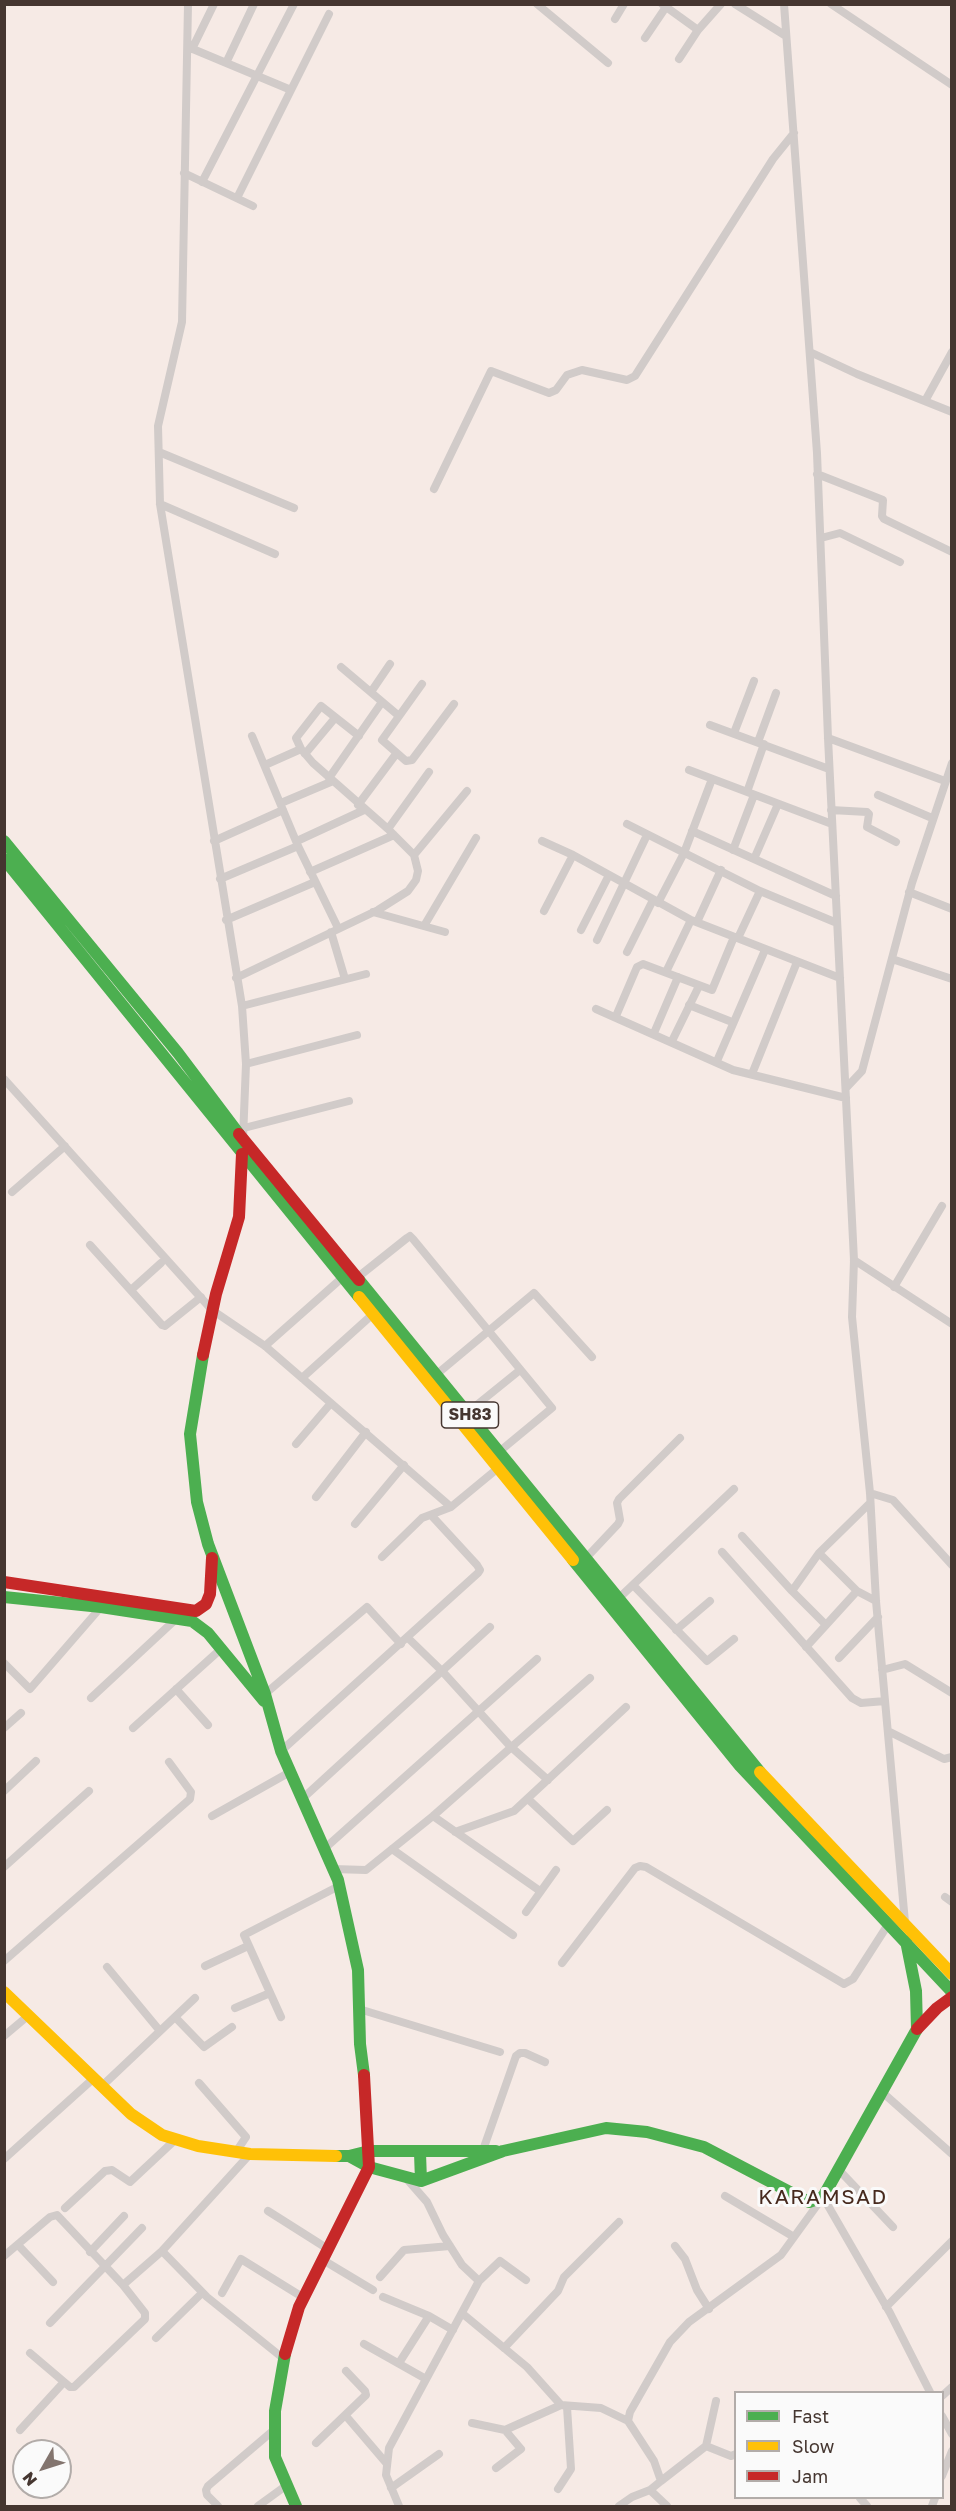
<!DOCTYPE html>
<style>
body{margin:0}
#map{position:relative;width:956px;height:2511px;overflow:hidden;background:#f6eae5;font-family:"Golos Text",sans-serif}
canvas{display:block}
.frame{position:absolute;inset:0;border:6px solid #453630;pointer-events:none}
.legend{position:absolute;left:734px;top:2391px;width:210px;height:108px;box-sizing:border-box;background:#fafafa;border:2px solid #b2aca9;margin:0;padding:8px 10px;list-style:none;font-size:18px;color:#453630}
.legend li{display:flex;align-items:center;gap:12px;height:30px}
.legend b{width:30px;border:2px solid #b2aca9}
.north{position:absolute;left:12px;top:2439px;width:60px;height:60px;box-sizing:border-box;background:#fafafa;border:2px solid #b2aca9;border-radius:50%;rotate:231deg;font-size:16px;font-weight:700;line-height:24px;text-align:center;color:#453630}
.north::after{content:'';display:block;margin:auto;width:21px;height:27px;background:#83756f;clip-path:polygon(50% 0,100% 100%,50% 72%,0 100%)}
</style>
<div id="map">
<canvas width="956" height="2511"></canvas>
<div class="frame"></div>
<ul class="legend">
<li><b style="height:8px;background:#4caf50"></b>Fast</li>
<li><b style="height:8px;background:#ffc107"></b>Slow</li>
<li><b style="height:8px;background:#c62828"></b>Jam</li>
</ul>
<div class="north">N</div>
</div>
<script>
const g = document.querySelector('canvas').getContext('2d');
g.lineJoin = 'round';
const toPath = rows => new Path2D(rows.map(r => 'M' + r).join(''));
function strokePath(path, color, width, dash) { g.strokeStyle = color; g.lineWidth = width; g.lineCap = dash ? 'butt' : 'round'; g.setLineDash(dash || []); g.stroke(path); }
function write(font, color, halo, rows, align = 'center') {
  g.font = font + ' "Golos Text",sans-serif'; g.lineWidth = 6; g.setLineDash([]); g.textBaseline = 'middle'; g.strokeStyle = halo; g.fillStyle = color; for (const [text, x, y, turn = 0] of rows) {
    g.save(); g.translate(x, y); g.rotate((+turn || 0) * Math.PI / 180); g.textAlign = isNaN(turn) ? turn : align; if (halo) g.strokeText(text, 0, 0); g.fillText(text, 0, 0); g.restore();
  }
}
strokePath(toPath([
 [188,4,182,322,158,426,160,504,242,1006,246,1064,243,1138],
 [537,4,608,63],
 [662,4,698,30],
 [735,4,786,36],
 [784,4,817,453,828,738,854,1260,852,1317,870,1493,876,1601,905,1922],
 [831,4,952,85],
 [615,19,624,4],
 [645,38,668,4],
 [188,47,291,90],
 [192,49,214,4],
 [679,59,698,30,721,4],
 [226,63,254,4],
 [184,173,253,206],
 [202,182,294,4],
 [237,198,329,14],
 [810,352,857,374,952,412],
 [925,401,952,352],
 [159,452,294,508],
 [817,474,883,500,882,516,884,519,952,552],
 [434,489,491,371,549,393,556,390,567,375,582,370,627,380,635,376,773,159,794,133],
 [160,504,275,554],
 [821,538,840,533,900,562],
 [341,667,399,716],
 [422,684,382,740,406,761,412,760,454,704],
 [371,692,390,664],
 [710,725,829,769],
 [734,733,754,681],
 [252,736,298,846,338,928],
 [828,738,945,781],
 [758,742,776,693],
 [305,754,335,718],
 [265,765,301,749],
 [689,770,832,824],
 [329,778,382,702],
 [747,792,764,744],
 [878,795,932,818],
 [281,803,333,781],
 [358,805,396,754],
 [831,810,867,812,869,814,867,827,896,842],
 [627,824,760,891,837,923],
 [388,829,429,772],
 [692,831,836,896],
 [214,841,283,810],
 [297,841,364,810],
 [542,841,573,855,691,920,840,978],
 [733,850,754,795],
 [414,855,467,791],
 [754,859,778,804],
 [310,872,394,835],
 [220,879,298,846],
 [909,892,952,909],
 [658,903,684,853,712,779],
 [544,911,573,855],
 [373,912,445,932],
 [226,920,315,882],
 [697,922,721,870],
 [424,926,476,838],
 [581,930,609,875],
 [331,932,345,979],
 [738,938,760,891],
 [597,940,647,835],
 [627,952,653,900],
 [892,959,952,979],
 [666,972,691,920],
 [236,978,378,910,408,891,416,880,418,871,414,855,388,829,313,763,301,749,296,738,321,706,359,736],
 [689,1005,732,1022],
 [242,1006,366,974],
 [596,1009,733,1070,846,1098],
 [616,1016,637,967,643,964,712,990,734,937],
 [654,1033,678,977],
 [672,1041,699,986],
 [717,1061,765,950],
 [246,1064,357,1035],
 [752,1074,797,962],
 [4,1079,212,1310,265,1346,451,1507],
 [846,1088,862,1071,912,883,952,763],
 [244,1128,349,1101],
 [12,1192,65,1146],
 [90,1245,162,1325,165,1326,201,1297],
 [854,1260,952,1324],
 [358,1277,407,1238,410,1236,413,1239,552,1408,500,1451],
 [894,1287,942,1206],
 [131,1290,161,1263],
 [265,1346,343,1277],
 [437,1374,534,1293,592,1357],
 [302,1378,373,1314],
 [468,1412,520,1370],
 [296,1444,331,1403],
 [870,1493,893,1500,952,1565],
 [316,1497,366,1432],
 [355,1524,404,1465],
 [742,1536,792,1591,826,1625],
 [722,1552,852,1698,861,1703,885,1701],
 [819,1553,857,1591,876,1601],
 [382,1557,422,1518,451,1507,497,1469],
 [586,1558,618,1524,620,1520,617,1503,619,1499,680,1438],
 [633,1585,707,1661,734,1639],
 [792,1591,819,1553,870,1503],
 [619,1598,734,1489],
 [676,1630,710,1601],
 [408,1638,442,1671,510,1746,548,1780],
 [806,1647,857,1591],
 [839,1658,878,1617],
 [4,1663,30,1689,101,1607],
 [882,1670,905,1664,952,1693],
 [176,1689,208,1725],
 [265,1694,367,1607,401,1644],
 [91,1698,176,1619],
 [4,1728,21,1713],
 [133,1728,222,1648],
 [888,1731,944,1759,952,1757],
 [281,1751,478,1573,480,1570,477,1565,431,1515],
 [4,1791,36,1761],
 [302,1799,490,1627],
 [528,1799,573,1841,607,1810],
 [212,1816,290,1772],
 [433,1816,540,1891],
 [455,1832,514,1811,626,1707],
 [324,1849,537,1659],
 [392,1849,513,1935],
 [4,1867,89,1791],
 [333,1869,366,1870,433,1816,590,1678],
 [945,1897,952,1902],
 [526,1912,556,1870],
 [4,1961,190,1799,191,1792,169,1762],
 [562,1963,635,1868,640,1866,646,1867,844,1984,853,1979,889,1923],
 [205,1966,248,1946],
 [107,1967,160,2031],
 [235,2008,270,1993],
 [359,2009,500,2052],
 [175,2017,204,2047,232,2027],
 [281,2017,244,1935,339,1886],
 [4,2036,29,2015],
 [199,2083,246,2137,236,2152],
 [102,2086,195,1998],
 [882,2092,952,2154],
 [483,2150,516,2056,520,2053,525,2053,545,2062],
 [4,2159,94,2078],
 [839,2170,893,2227],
 [725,2196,794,2237],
 [65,2208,105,2171,112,2170,130,2182,176,2139],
 [268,2211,328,2249],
 [18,2245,53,2282],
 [675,2246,685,2259,697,2290,709,2309],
 [162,2251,207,2297,284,2359],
 [90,2252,124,2216],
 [4,2256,50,2217,57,2215,123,2285,162,2251,250,2154],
 [323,2260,373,2290],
 [380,2277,404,2250,450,2246],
 [479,2281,500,2261,526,2280],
 [222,2293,241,2259,304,2298],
 [383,2297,429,2316,453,2330],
 [886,2307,952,2241],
 [463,2314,527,2367,561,2405,601,2408,628,2421],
 [50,2323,142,2228],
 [156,2338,202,2293],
 [364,2344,426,2379],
 [504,2348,558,2291,564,2277,619,2222],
 [30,2353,70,2387,74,2387,145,2319,145,2313,123,2285],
 [399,2363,429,2316],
 [942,2396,952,2387],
 [346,2416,387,2464],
 [942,2416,952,2434],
 [472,2423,505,2430,561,2405],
 [20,2430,64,2382],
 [316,2443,366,2395,365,2391,346,2371],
 [706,2446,731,2456,736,2454],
 [496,2468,521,2449,505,2430],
 [942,2476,952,2451],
 [661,2481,706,2446,716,2401],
 [391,2488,439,2454],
 [558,2489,571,2469,567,2407],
 [650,2490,667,2506],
 [860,2498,867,2506],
 [218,2506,207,2495,206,2490,208,2486,275,2429],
 [258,2506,287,2485],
 [399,2506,386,2475,389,2448,479,2281,462,2265,443,2235,427,2202,406,2178],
 [619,2506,632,2497,650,2490,661,2481,654,2461,628,2421,630,2412,670,2342,689,2322,781,2255,823,2197,890,2313,930,2392],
 [932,2506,935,2498]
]), '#d1cbc9', 8);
strokePath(toPath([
 [4,841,178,1053,239,1134],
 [4,859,359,1297],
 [359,1280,760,1772],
 [203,1355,190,1434,197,1502,208,1544,265,1694,281,1751,338,1880,358,1970,360,2044,364,2075],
 [573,1560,740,1766,952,1992],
 [4,1597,101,1607,192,1621,208,1633,264,1701],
 [420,2153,421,2181],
 [336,2156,349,2156,369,2151,496,2151],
 [349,2156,369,2167,421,2181,503,2151,606,2128,647,2132,704,2147,809,2202,823,2197,917,2029,916,1991,906,1941],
 [285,2354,275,2411,275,2457,296,2506]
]), '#4caf50', 12);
strokePath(toPath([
 [359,1297,573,1560],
 [760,1772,952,1974],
 [4,1992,131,2114,162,2135,198,2146,250,2154,336,2156]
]), '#ffc107', 12);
strokePath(toPath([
 [239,1134,359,1280],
 [203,1355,216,1294,239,1217,242,1154],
 [4,1582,196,1611,206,1604,210,1594,212,1558],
 [917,2029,937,2008,952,1997],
 [285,2354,299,2307,369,2167,364,2075]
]), '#c62828', 12);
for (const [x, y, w] of [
 [470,1415,57]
]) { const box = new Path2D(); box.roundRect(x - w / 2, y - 13, w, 26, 4.5); g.fillStyle = '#fafafa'; g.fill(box); strokePath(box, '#453630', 1.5); }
write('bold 16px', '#453630', null, [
 ["SH83",470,1415]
]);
g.letterSpacing = '1.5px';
write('21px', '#472a1e', '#fafafa', [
 ["KARAMSAD",823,2197]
]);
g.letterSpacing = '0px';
</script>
